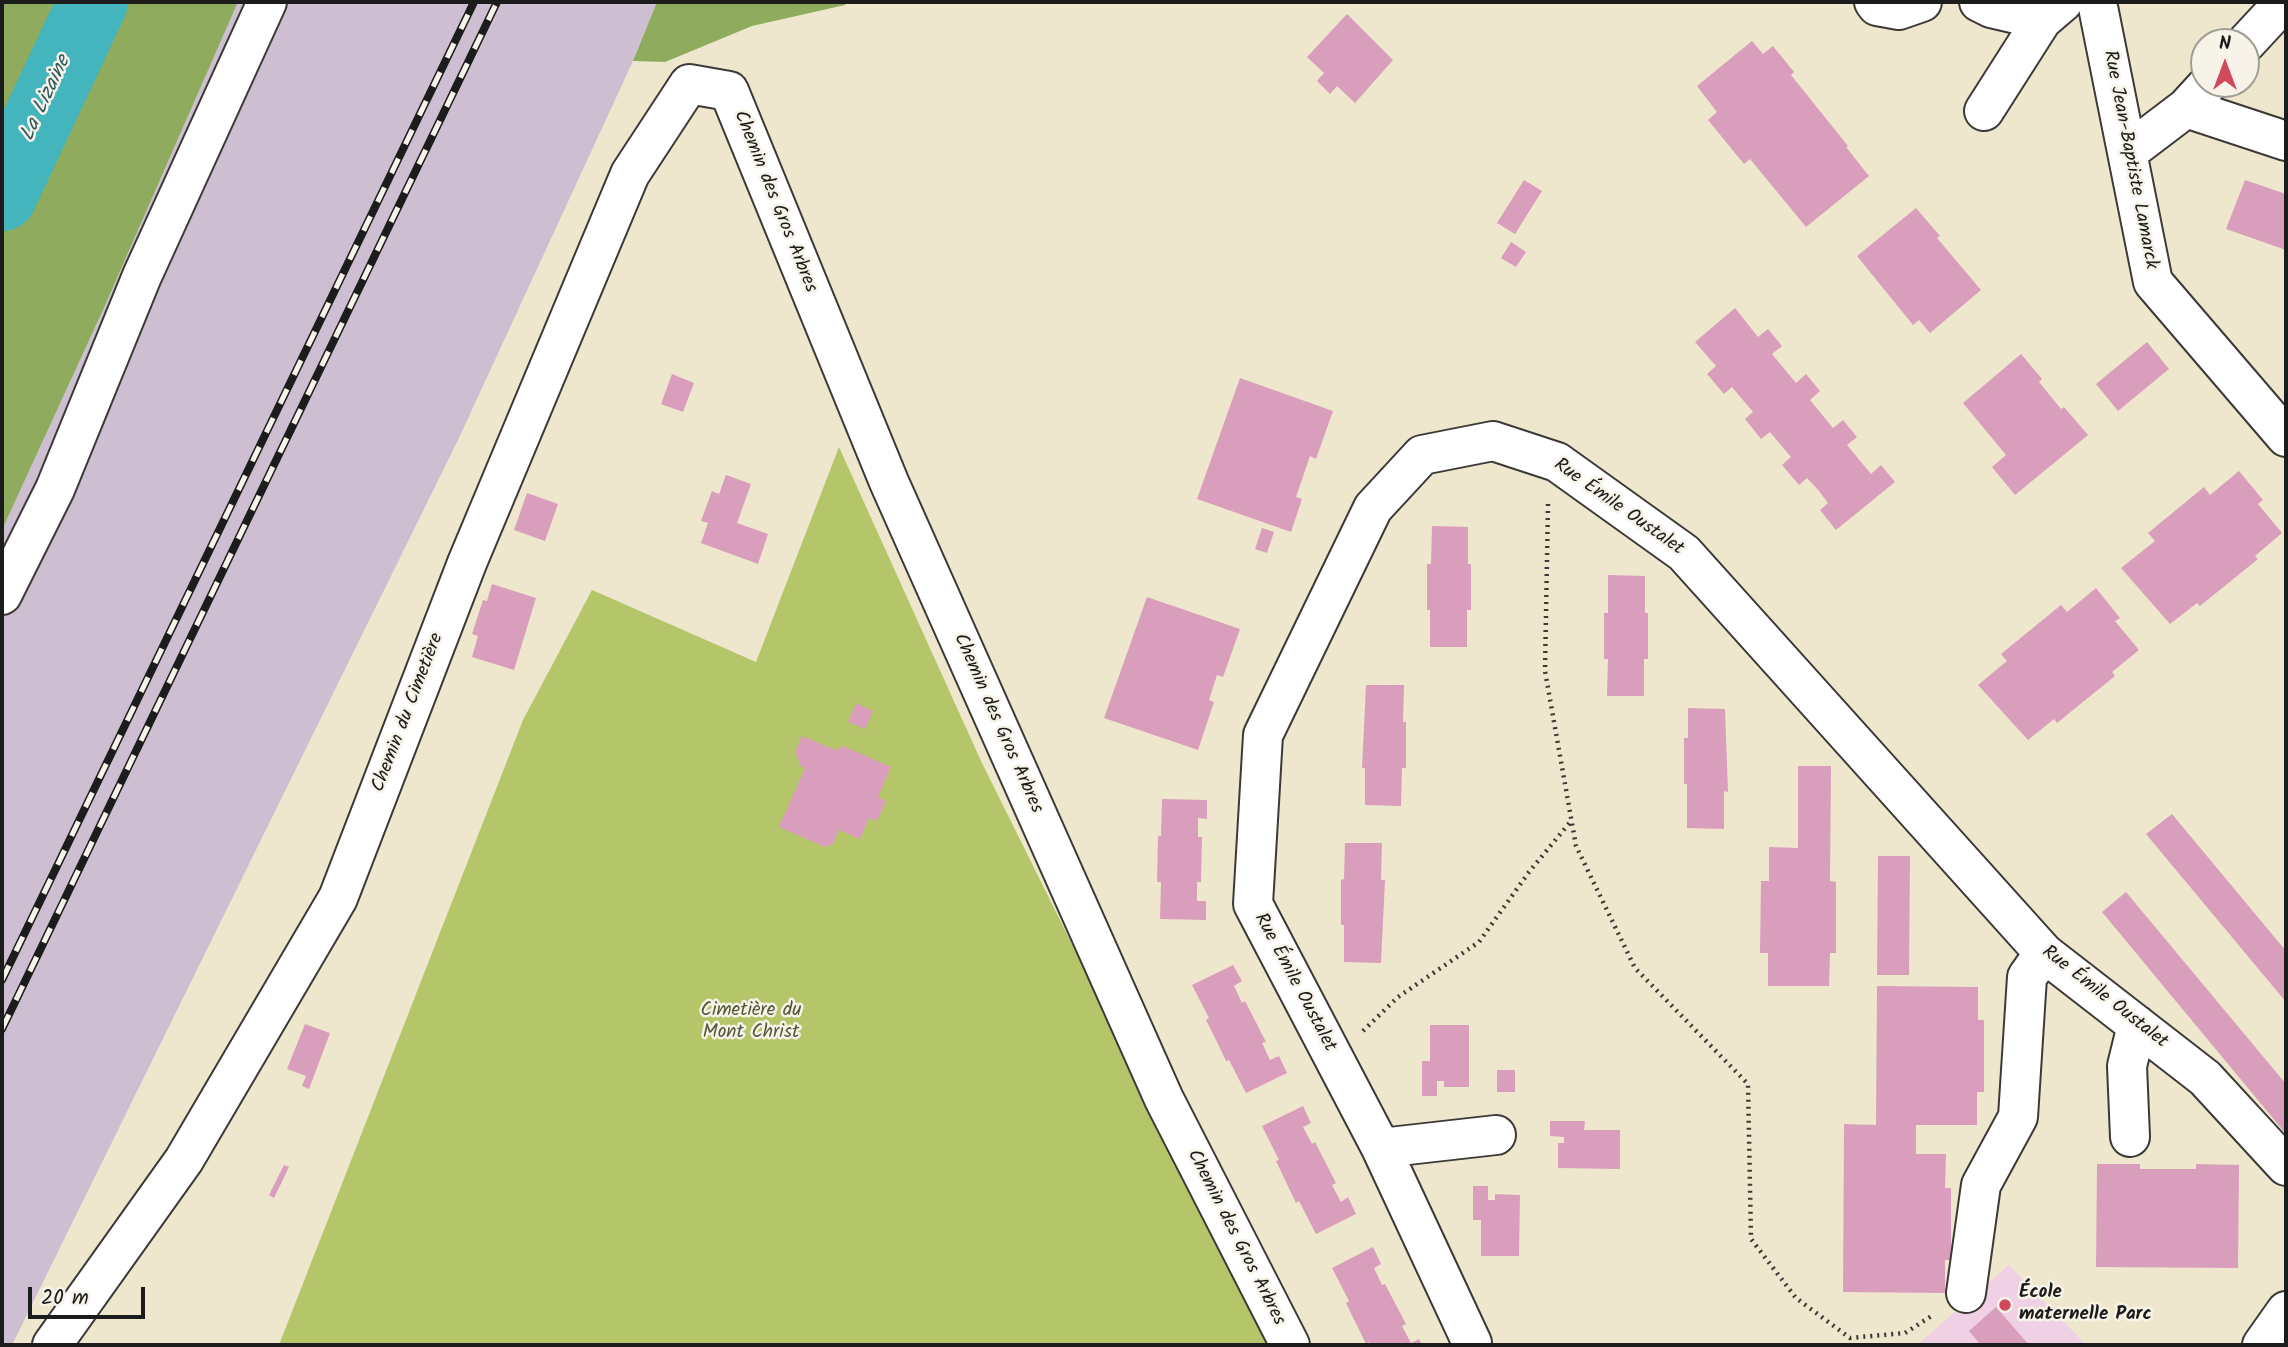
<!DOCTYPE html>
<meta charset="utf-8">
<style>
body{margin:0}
#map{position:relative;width:2288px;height:1347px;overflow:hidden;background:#eee7cd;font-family:Kalam,sans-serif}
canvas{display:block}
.frame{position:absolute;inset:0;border:4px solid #1c1c1c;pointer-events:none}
.north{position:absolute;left:2190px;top:28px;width:70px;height:70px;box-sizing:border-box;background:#f7f3e8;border:2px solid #9f9d96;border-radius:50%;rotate:0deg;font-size:19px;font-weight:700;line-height:28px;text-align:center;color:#1c1c1c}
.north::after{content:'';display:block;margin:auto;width:24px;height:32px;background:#d1495b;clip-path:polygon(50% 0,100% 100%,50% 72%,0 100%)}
.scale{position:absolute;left:28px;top:1287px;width:117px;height:32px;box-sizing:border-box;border:4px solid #1c1c1c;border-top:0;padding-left:9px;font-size:21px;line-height:24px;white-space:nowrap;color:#1c1c1c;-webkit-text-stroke:5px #f7f3e8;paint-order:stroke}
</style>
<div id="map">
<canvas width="2288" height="1347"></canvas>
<div class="frame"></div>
<div class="north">N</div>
<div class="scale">20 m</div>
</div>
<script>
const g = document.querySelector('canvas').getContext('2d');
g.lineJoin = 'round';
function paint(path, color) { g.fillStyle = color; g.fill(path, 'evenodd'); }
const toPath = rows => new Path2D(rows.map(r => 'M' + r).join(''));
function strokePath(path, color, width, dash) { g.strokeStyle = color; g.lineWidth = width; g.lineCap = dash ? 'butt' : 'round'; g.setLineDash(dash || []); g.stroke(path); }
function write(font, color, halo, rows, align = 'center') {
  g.font = font + ' Kalam,sans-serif'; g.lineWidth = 5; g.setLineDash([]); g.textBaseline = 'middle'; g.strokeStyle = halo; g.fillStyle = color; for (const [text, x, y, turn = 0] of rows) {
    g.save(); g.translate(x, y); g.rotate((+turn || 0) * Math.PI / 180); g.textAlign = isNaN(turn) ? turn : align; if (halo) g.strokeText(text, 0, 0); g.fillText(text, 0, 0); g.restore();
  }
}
paint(toPath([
 [2009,1265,2086,1345,1917,1345]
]), '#efd0e5');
paint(toPath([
 [238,2,657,2,633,61,458,440,12,1345,2,1345,2,530,103,310]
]), '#cdbed2');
paint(toPath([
 [839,447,981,761,1271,1345,279,1345,523,720,592,590,756,662]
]), '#b4c669');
paint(toPath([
 [2,2,238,2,103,310,2,530],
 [657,2,846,2,845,5,752,26,665,62,633,61]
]), '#8fab5d');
strokePath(toPath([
 [2,196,93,2]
]), '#44b4bd', 70);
paint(toPath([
 [1347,14,1393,60,1355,103,1337,86,1330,94,1317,81,1324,73,1307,57],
 [1752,41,1763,54,1773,46,1794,72,1791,75,1848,146,1846,147,1869,176,1806,227,1750,159,1744,164,1708,120,1717,112,1697,86],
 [1524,180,1542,191,1515,234,1497,223],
 [2245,180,2286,194,2286,250,2226,229],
 [1916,208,1940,236,1937,238,1981,290,1930,333,1919,320,1913,325,1857,256],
 [1511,242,1526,252,1516,267,1501,258],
 [1735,308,1758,337,1768,329,1782,346,1772,354,1796,383,1806,374,1820,391,1810,400,1833,428,1843,420,1857,437,1847,445,1871,474,1881,465,1895,482,1836,530,1820,510,1828,503,1819,491,1807,478,1799,485,1782,465,1791,457,1770,432,1761,439,1745,419,1753,412,1732,387,1724,394,1707,374,1716,366,1695,342],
 [2147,342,2169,369,2118,411,2096,384],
 [2021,354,2042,379,2039,382,2061,409,2064,407,2088,435,2015,495,1992,467,2006,455,1963,403],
 [672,374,694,383,683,412,661,404],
 [1240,378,1333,411,1316,459,1310,456,1296,497,1302,499,1291,532,1197,499],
 [2239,471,2263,500,2258,504,2282,533,2255,556,2258,559,2200,606,2197,603,2170,624,2121,568,2155,541,2148,533,2204,487,2210,495],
 [726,475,751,484,737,523,768,534,758,564,701,543,708,523,701,521,712,491,719,494],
 [527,493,558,504,545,541,514,530],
 [1432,526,1468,527,1468,564,1471,564,1471,610,1467,610,1467,647,1430,647,1430,610,1427,610,1427,564,1431,564],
 [1262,528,1274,532,1267,553,1255,549],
 [1608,575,1645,576,1645,613,1648,613,1648,659,1644,659,1644,696,1607,696,1608,659,1604,659,1604,613,1608,613],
 [492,584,536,598,514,670,472,657,478,636,472,634,483,600,487,601],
 [2096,588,2120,618,2115,621,2139,650,2112,672,2115,676,2057,723,2054,719,2028,740,1978,685,2007,661,2001,654,2061,605,2067,612],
 [1147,597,1240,629,1223,677,1217,675,1209,700,1214,702,1198,750,1104,718],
 [1366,685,1404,685,1403,722,1406,722,1406,768,1402,768,1401,806,1365,805,1365,768,1362,768],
 [856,703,873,711,865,729,848,722],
 [1688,708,1725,709,1728,792,1724,791,1724,829,1687,828,1687,784,1684,784,1684,738,1688,738],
 [802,736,835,750,843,746,891,767,878,797,886,801,877,821,869,818,860,839,839,830,833,844,825,847,779,827,805,768,801,767,795,752],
 [1798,766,1831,766,1830,881,1836,882,1836,953,1830,953,1829,986,1768,986,1768,953,1760,953,1761,881,1769,881,1769,847,1798,848],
 [1162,799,1207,800,1207,819,1198,818,1198,837,1202,837,1201,882,1197,882,1197,901,1206,901,1206,920,1160,919,1161,882,1157,882,1158,836,1161,836],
 [2172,814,2286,951,2286,1002,2146,834],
 [1345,843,1382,843,1381,880,1385,880,1381,963,1344,962,1344,925,1341,925,1341,880,1344,879],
 [1878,856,1910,856,1909,975,1877,975],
 [2126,892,2286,1084,2286,1134,2102,912],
 [1233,965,1242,981,1234,986,1242,1003,1245,1001,1266,1042,1262,1043,1270,1060,1279,1056,1287,1073,1246,1093,1229,1060,1226,1061,1216,1040,1206,1020,1209,1018,1192,985],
 [1877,986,1978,987,1978,1020,1984,1020,1984,1092,1977,1092,1977,1125,1916,1125,1916,1154,1946,1154,1945,1188,1951,1188,1951,1260,1945,1260,1945,1293,1843,1292,1844,1124,1876,1125],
 [305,1024,330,1033,309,1089,302,1086,306,1076,287,1069],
 [1430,1025,1469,1025,1469,1087,1444,1087,1444,1081,1437,1081,1437,1096,1422,1096,1422,1061,1430,1061],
 [1497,1070,1515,1070,1515,1092,1497,1092],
 [1303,1106,1311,1123,1303,1127,1312,1144,1315,1142,1336,1183,1332,1185,1341,1202,1348,1197,1356,1214,1316,1234,1299,1201,1296,1203,1276,1161,1279,1160,1262,1126],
 [1550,1121,1585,1121,1584,1130,1620,1130,1620,1169,1558,1168,1558,1143,1564,1143,1564,1137,1550,1136],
 [2097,1164,2140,1164,2140,1169,2196,1169,2196,1164,2239,1165,2238,1268,2096,1267],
 [284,1165,289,1167,274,1198,269,1195],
 [1473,1186,1488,1186,1488,1200,1495,1200,1495,1194,1520,1195,1519,1256,1481,1256,1481,1220,1473,1220],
 [1373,1247,1381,1264,1374,1268,1382,1285,1385,1284,1406,1324,1402,1326,1411,1343,1419,1339,1422,1345,1371,1345,1369,1342,1366,1344,1346,1303,1349,1301,1332,1268],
 [1996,1307,2029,1345,1977,1345,1979,1343,1969,1331]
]), '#d99ebb');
const minor = toPath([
 [1874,2,1877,6,1899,10,1922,2],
 [1979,2,1991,8,2042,20],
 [2097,2,2153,282,2286,437],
 [2246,43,2284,2],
 [2186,108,2286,141],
 [1984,111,2042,20,2063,2],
 [2128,152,2186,108,2208,84],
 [2,595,55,489,142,276,267,2],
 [2130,1137,2127,1066,2137,1025],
 [1381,1148,1496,1135],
 [1966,1293,1981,1185,2018,1117,2027,977,2044,953],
 [1472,1343,1381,1148,1253,904,1263,735,1373,508,1422,455,1493,441,1557,462,1684,553,2044,953,2205,1078,2286,1166],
 [52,1345,184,1160,338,898,467,563,630,174,689,84,729,91,889,482,1164,1099,1290,1345],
 [2262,1345,2286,1311]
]);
strokePath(minor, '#3c3a37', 42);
strokePath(toPath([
 [1548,504,1545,671,1576,846,1635,968,1748,1084,1751,1239,1796,1298,1850,1338,1905,1333,1933,1315],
 [1363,1031,1398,997,1479,942,1529,872,1571,821]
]), '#3c3a37', 4.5, [2, 5]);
strokePath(minor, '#fff', 38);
const rail = toPath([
 [2,980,474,2],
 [2,1029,497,2]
]);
strokePath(rail, '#1c1c1c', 8);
strokePath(rail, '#f7f3e8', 5, [16]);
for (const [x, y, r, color] of [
 [2005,1305,7,"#d1495b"]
]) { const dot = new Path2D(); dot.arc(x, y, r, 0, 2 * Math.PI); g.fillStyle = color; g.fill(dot); strokePath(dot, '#f7f3e8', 2.5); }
write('19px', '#1c1c1c', '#f7f3e8', [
 ["Rue Jean-Baptiste Lamarck",2129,160,79],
 ["Chemin des Gros Arbres",774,202,68],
 ["Rue Émile Oustalet",1618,508,35],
 ["Chemin du Cimetière",409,713,-69],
 ["Chemin des Gros Arbres",997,724,66],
 ["Rue Émile Oustalet",1294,983,62],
 ["Rue Émile Oustalet",2104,998,38],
 ["Chemin des Gros Arbres",1235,1238,63]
]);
write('19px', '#515837', '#f7f3e8', [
 ["Cimetière du",751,1012],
 ["Mont Christ",751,1034]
]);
write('bold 19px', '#1c1c1c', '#f7f3e8', [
 ["École",2019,1294],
 ["maternelle Parc",2019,1316]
], 'left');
write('italic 21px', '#2c595c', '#f7f3e8', [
 ["La Lizaine",47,99,-65]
]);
</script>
